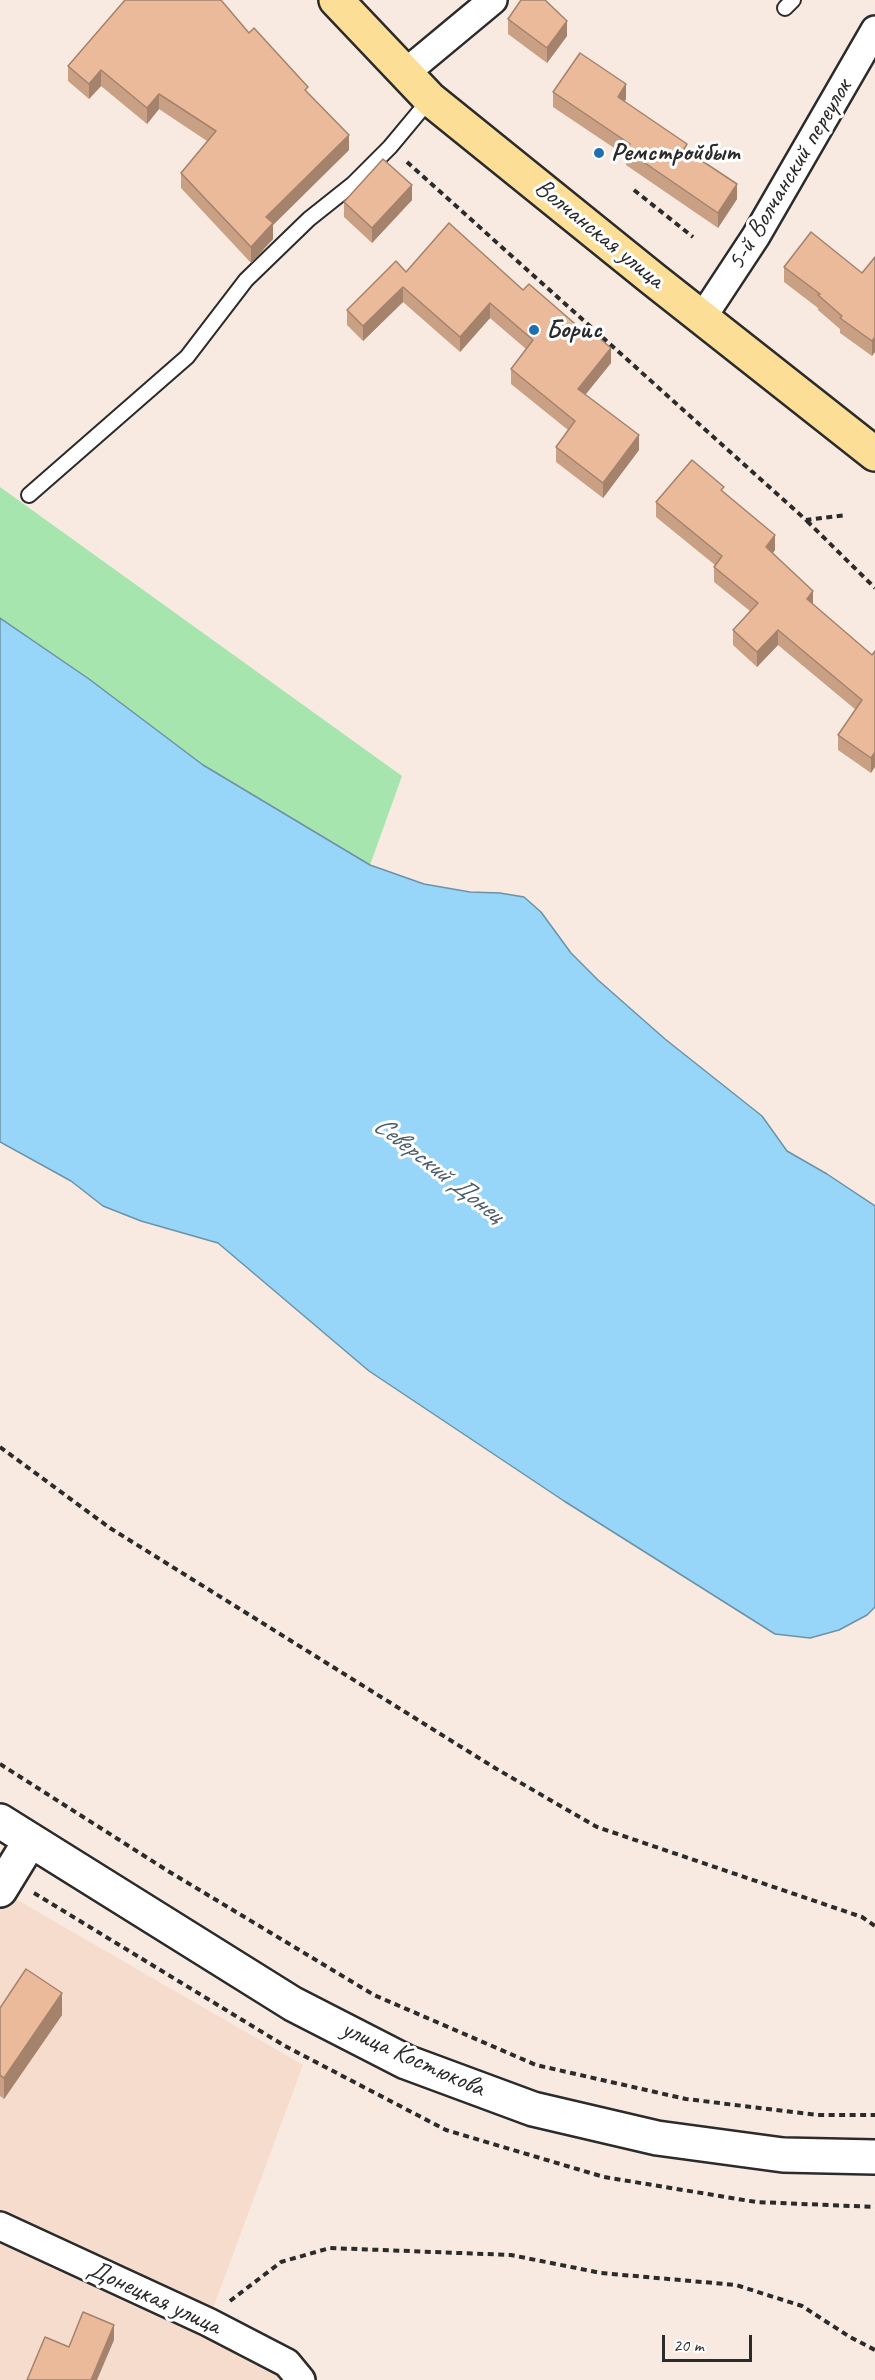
<!DOCTYPE html>
<meta charset="utf-8">
<style>
body{margin:0}
#map{position:relative;width:875px;height:2380px;overflow:hidden;background:#f9eae1;font-family:Caveat,sans-serif}
canvas{display:block}
.scale{position:absolute;left:662px;top:2335px;width:90px;height:27px;box-sizing:border-box;border:3px solid #2b2b2b;border-top:0;padding-left:8px;font-size:18px;line-height:21px;white-space:nowrap;color:#2b2b2b;-webkit-text-stroke:4px #fff;paint-order:stroke}
</style>
<div id="map">
<canvas width="875" height="2380"></canvas>
<div class="scale">20 m</div>
</div>
<script>
const g = document.querySelector('canvas').getContext('2d');
g.lineJoin = 'round';
function paint(path, color) { g.fillStyle = color; g.fill(path, 'evenodd'); }
const toPath = rows => new Path2D(rows.map(r => 'M' + r).join(''));
function strokePath(path, color, width, dash) { g.strokeStyle = color; g.lineWidth = width; g.lineCap = dash ? 'butt' : 'round'; g.setLineDash(dash || []); g.stroke(path); }
function write(font, color, halo, rows, align = 'center') {
  g.font = font + ' Caveat,sans-serif'; g.lineWidth = 6; g.setLineDash([]); g.textBaseline = 'middle'; g.strokeStyle = halo; g.fillStyle = color; for (const [text, x, y, turn = 0] of rows) {
    g.save(); g.translate(x, y); g.rotate((+turn || 0) * Math.PI / 180); g.textAlign = isNaN(turn) ? turn : align; if (halo) g.strokeText(text, 0, 0); g.fillText(text, 0, 0); g.restore();
  }
}
paint(toPath([
 [0,1890,303,2065,208,2322,287,2363,284,2380,0,2380]
]), '#f5dccc');
paint(toPath([
 [0,487,402,776,370,865,203,765,89,679,0,618]
]), '#a6e5ad');
const water = toPath([
 [0,618,89,679,203,765,370,865,424,884,470,892,500,893,524,897,541,912,571,953,598,980,665,1039,762,1116,787,1151,827,1174,875,1206,875,1607,867,1615,839,1630,810,1638,775,1634,564,1501,369,1371,218,1243,141,1221,103,1206,71,1181,0,1142,0,618]
]);
paint(water, '#98d6f9');
strokePath(water, '#6c92a7', 1.5);
const lane = toPath([
 [785,8,793,0],
 [29,495,187,357,246,280,309,219,353,184,390,147,430,99]
]);
const street = toPath([
 [404,74,493,0],
 [702,318,756,236,875,30],
 [0,2226,208,2322,287,2363,301,2380]
]);
const secondary = toPath([
 [0,1821,293,2004,406,2062,533,2109,657,2138,783,2155,875,2157],
 [0,1890,30,1841]
]);
const primary = toPath([
 [336,0,430,99,653,279,875,454]
]);
strokePath(lane, '#2b2b2b', 18);
strokePath(street, '#2b2b2b', 32);
strokePath(secondary, '#2b2b2b', 38);
strokePath(primary, '#2b2b2b', 38);
strokePath(toPath([
 [407,162,806,520,846,515],
 [634,190,693,237],
 [807,521,875,588],
 [0,1447,110,1528,495,1768,597,1827,862,1917,875,1926],
 [0,1764,168,1871,374,1995,536,2065,686,2099,818,2115,875,2115],
 [34,1893,285,2046,446,2130,604,2177,756,2202,875,2207],
 [230,2301,281,2262,330,2248,511,2255,601,2273,736,2285,802,2306,850,2337,875,2350]
]), '#2b2b2b', 4, [6, 4.5]);
strokePath(lane, '#fff', 14);
strokePath(street, '#fff', 27);
strokePath(secondary, '#fff', 33);
strokePath(primary, '#fcde96', 33);
paint(toPath([
 [508,19,567,36,547,63,508,34],
 [249,33,308,93,349,150,273,225,273,239,251,263,181,188,181,173,207,141,159,109,147,124,101,86,89,99,68,81,68,66],
 [553,92,626,99,624,102,687,151,737,199,718,228,626,165,626,156,553,107],
 [412,200,372,243,344,217,344,202],
 [875,257,872,356,840,333,840,329,818,310,818,308,784,282,784,267,862,273],
 [406,272,523,290,611,363,585,394,639,450,603,498,556,462,556,447,568,430,511,384,511,369,526,349,490,318,460,352,403,302,363,341,347,325,347,310],
 [724,492,775,550,773,553,813,605,872,655,871,773,838,750,838,735,856,710,778,645,757,667,733,645,733,630,750,611,714,582,714,567,715,565,656,517,656,502],
 [0,2008,62,2015,4,2099,0,2096]
]), '#caa085');
paint(toPath([
 [567,21,567,36,547,63,547,48],
 [101,70,101,86,89,99,89,84],
 [626,84,626,99,618,112,618,97],
 [159,94,159,109,147,124,147,108],
 [349,135,349,150,273,225,273,239,251,263,251,247,266,217],
 [737,184,737,199,718,228,718,213],
 [412,185,412,200,372,243,372,228],
 [403,287,403,302,363,341,363,326],
 [490,303,490,318,460,352,460,337],
 [875,337,875,352,872,356,872,341],
 [611,348,611,363,578,404,578,389],
 [639,435,639,450,603,498,603,483],
 [775,535,775,550,766,562,766,547],
 [813,591,813,606,807,599],
 [778,630,778,645,757,667,757,652],
 [875,752,875,767,871,773,871,758],
 [62,1993,62,2015,4,2099,4,2078],
 [114,2325,114,2340,97,2380,91,2380]
]), '#a4826c');
const building = toPath([
 [125,0,221,0,249,33,254,28,308,87,305,90,349,135,266,217,273,223,251,247,181,173,216,131,159,94,147,108,101,70,89,84,68,66,125,0],
 [521,0,545,0,567,21,547,48,508,19,521,0],
 [580,53,626,84,618,97,687,144,684,149,737,184,718,213,626,150,630,144,553,92,580,53],
 [383,159,412,185,372,228,344,202,383,159],
 [449,223,523,290,529,284,588,335,591,331,611,348,578,389,639,435,603,483,556,447,575,421,511,369,533,340,490,303,460,337,403,287,363,326,347,310,396,261,406,272,449,223],
 [811,232,862,273,875,257,875,337,872,341,840,318,842,316,818,295,820,294,784,267,811,232],
 [692,460,724,487,721,490,775,535,766,547,813,591,807,599,872,655,875,651,875,752,871,758,838,735,862,700,778,630,757,652,733,630,758,603,714,567,722,556,656,502,692,460],
 [26,1969,62,1993,4,2078,0,2075,0,2008,26,1969],
 [83,2312,114,2325,91,2380,27,2380,45,2337,69,2347,83,2312]
]);
paint(building, '#ebba9b');
strokePath(building, '#a4826c', 1.5);
for (const [x, y, r, color] of [
 [599,153,6,"#1f6fb2"],
 [534,330,6,"#1f6fb2"]
]) { const dot = new Path2D(); dot.arc(x, y, r, 0, 2 * Math.PI); g.fillStyle = color; g.fill(dot); strokePath(dot, '#fff', 2); }
write('bold 26px', '#2b2b2b', '#fff', [
 ["Ремстройбыт",611,153],
 ["Борис",546,330]
], 'left');
write('26px', '#2b2b2b', '#fff', [
 ["5-й Волчанский переулок",790,175,-59],
 ["Волчанская улица",599,234,39],
 ["улица Костюкова",413,2059,24],
 ["Донецкая улица",154,2298,25]
]);
write('italic 27px', '#4c5e69', '#fff', [
 ["Северский Донец",438,1170,38]
]);
</script>
